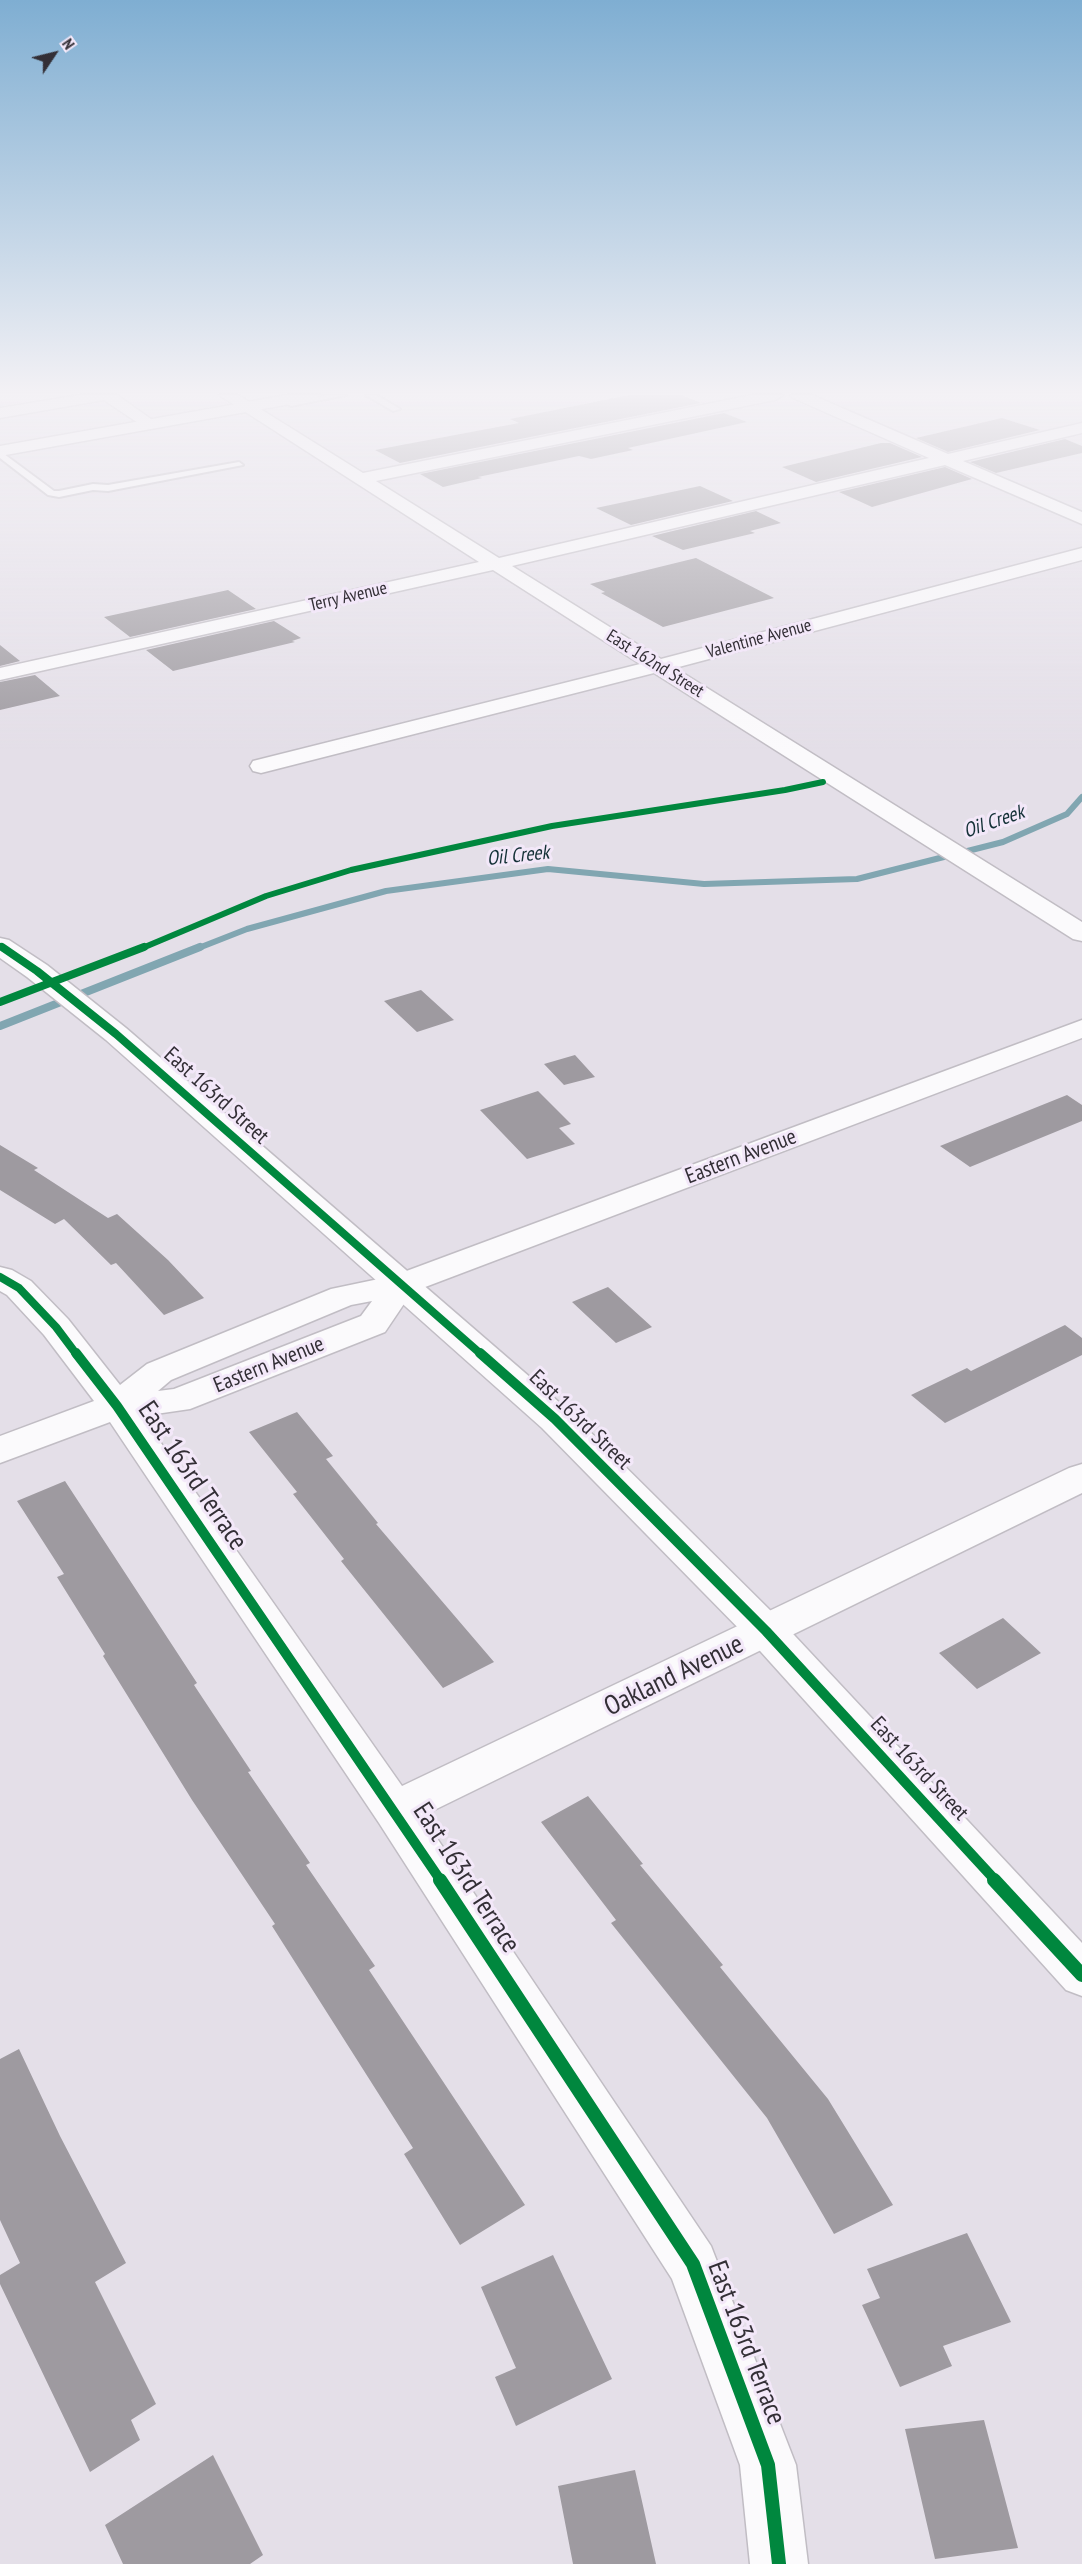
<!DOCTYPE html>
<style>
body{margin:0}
#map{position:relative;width:1082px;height:2564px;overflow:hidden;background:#e4dfe8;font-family:"PT Sans Narrow",sans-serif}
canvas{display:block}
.north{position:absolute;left:24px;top:24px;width:60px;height:60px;-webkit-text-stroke:4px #f3e8f9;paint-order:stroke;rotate:55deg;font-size:16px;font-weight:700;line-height:24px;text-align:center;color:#332f36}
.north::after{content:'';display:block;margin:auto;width:21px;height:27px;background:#332f36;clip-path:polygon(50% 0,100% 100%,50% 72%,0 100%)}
</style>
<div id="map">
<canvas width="1082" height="2564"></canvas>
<div class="north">N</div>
</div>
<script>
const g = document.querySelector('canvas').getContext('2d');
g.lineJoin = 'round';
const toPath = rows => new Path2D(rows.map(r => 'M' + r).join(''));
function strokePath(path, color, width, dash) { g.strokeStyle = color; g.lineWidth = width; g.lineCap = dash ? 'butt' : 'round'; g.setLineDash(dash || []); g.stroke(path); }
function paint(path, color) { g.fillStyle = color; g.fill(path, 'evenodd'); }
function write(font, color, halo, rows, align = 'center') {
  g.font = font + ' "PT Sans Narrow",sans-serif'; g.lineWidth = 6; g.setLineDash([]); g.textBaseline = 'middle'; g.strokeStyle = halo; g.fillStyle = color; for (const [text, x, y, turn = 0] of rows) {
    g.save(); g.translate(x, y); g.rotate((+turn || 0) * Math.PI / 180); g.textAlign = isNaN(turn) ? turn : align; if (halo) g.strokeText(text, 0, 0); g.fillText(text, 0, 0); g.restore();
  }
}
strokePath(toPath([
 [196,949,247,929,386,891,548,869,704,884,857,879,1003,842,1067,814,1082,797]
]), '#81a6b1', 6);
strokePath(toPath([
 [0,1026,200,947]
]), '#81a6b1', 8);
paint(toPath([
 [629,395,681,395,701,403,400,463,375,450,519,423,510,419],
 [724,413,747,422,628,448,633,450,591,459,579,456,478,477,482,478,443,487,420,474],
 [1002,418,1040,430,948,452,916,438],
 [1065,439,1082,446,1082,453,996,473,970,462],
 [881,443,890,443,922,457,816,482,782,467],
 [945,467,972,479,872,507,839,492],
 [700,486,733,501,631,525,596,508],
 [756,511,781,523,750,531,755,533,683,550,652,536],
 [696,558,774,598,663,627,601,593,605,592,590,584],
 [228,590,256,609,130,637,104,617],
 [274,621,301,638,292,641,295,642,173,671,146,650],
 [0,645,20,661,0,666],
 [35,675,60,696,0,710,0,682],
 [421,990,454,1020,417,1032,384,1001],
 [575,1055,595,1077,564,1085,544,1064],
 [538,1091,571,1124,559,1128,575,1144,527,1159,480,1110],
 [1067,1095,1082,1105,1082,1121,970,1167,940,1146],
 [0,1145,38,1168,34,1170,108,1218,117,1214,168,1260,204,1298,164,1315,116,1263,111,1265,64,1219,55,1224,0,1190],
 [608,1287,652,1327,616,1343,572,1302],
 [1065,1325,1082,1338,1082,1355,945,1423,911,1395,967,1368,971,1371],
 [297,1412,333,1456,326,1459,378,1523,376,1524,494,1662,443,1688,341,1561,344,1559,293,1494,297,1492,249,1432],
 [65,1481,197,1683,194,1685,251,1771,248,1772,310,1863,306,1865,375,1966,369,1970,525,2205,460,2245,404,2154,413,2148,272,1926,275,1924,192,1800,103,1656,105,1654,57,1577,64,1574,17,1501],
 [1003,1618,1041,1653,977,1689,939,1653],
 [588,1796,643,1864,640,1865,723,1965,720,1967,828,2099,893,2205,834,2234,767,2118,611,1923,616,1920,541,1822],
 [19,2049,60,2136,126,2263,95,2282,156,2404,131,2420,140,2440,90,2472,0,2284,0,2275,20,2263,0,2220,0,2059],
 [967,2233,1011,2322,943,2346,952,2366,900,2387,862,2305,880,2298,867,2269],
 [553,2255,612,2379,516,2426,495,2377,516,2368,481,2287],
 [984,2420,1018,2548,935,2559,905,2429],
 [213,2455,263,2555,250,2564,123,2564,105,2525],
 [635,2470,656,2564,573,2564,558,2486]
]), '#9e9aa0');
const service = toPath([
 [329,395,346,395,291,406,287,404,329,395],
 [366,395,376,395,400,409,393,411,366,395],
 [0,451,54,491,59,491,93,484,108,485,239,462,243,465,108,491,93,490,59,497,48,495,0,458,0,451]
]);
const minor = toPath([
 [80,395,117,395,158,424,156,427,144,427,104,400,0,418,0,408,80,395],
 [219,395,238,395,363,473,752,395,783,395,775,400,376,481,499,558,929,458,793,398,791,395,812,395,948,454,1082,423,1082,433,963,461,1082,512,1082,524,945,465,512,566,661,659,1082,548,1082,560,675,668,1082,922,1082,941,1073,939,654,673,261,773,253,771,250,766,253,761,640,664,493,570,0,680,0,668,479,562,219,395],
 [1082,1020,1082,1038,412,1292,385,1332,190,1409,142,1416,402,1786,1069,1468,1082,1464,1082,1493,422,1816,711,2246,796,2465,808,2564,750,2564,740,2465,672,2279,379,1823,110,1422,0,1463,0,1436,94,1401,44,1335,7,1295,0,1291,0,1267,12,1270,31,1281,68,1319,120,1385,147,1364,331,1289,393,1276,1082,1020],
 [372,1301,361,1316,174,1389,158,1391,171,1380,351,1305,372,1301]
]);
const tertiary = toPath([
 [287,395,321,395,313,400,0,456,0,446,287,395],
 [0,938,9,940,47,965,126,1028,568,1410,780,1620,1082,1943,1082,1996,1066,1990,752,1642,542,1428,106,1040,27,977,0,958,0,938]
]);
strokePath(service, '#c1bdc4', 4);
strokePath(minor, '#c1bdc4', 3);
strokePath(tertiary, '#c1bdc4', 3);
paint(service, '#fbfafc');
paint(minor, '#fbfafc');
paint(tertiary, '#fbfafc');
strokePath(toPath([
 [0,946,4,949],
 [140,949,266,896,351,870,552,826,785,790,823,782]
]), '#00873e', 6);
strokePath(toPath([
 [2,947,37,971,116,1034,482,1355],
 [0,1002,144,947],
 [0,1277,19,1288,56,1327,77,1355]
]), '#00873e', 8);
strokePath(toPath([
 [76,1353,117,1406,441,1881],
 [480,1353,555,1419,766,1631,996,1881]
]), '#00873e', 10);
strokePath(toPath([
 [440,1880,693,2264,768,2465,779,2564],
 [994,1880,1082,1975]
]), '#00873e', 14);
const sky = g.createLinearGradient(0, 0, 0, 754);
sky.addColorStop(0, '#7faed2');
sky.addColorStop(0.52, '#f3f1f5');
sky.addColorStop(1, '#f3f1f500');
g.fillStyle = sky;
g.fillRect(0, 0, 1082, 754);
write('18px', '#332f36', '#f3e8f9', [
 ["Terry Avenue",348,597,-13],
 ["Valentine Avenue",759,639,-15],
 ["East 162nd Street",655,664,32]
]);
write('italic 20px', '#143137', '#f3e8f9', [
 ["Oil Creek",994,822,-19],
 ["Oil Creek",518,856,-6]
]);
write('22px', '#332f36', '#f3e8f9', [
 ["East 163rd Street",216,1096,42],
 ["Eastern Avenue",741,1157,-21],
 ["Eastern Avenue",269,1365,-22],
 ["East 163rd Street",580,1420,44],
 ["East 163rd Street",919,1769,47]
]);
write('27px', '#332f36', '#f3e8f9', [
 ["East 163rd Terrace",192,1476,56],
 ["Oakland Avenue",674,1676,-26],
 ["East 163rd Terrace",466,1878,57],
 ["East 163rd Terrace",746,2343,69]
]);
</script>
